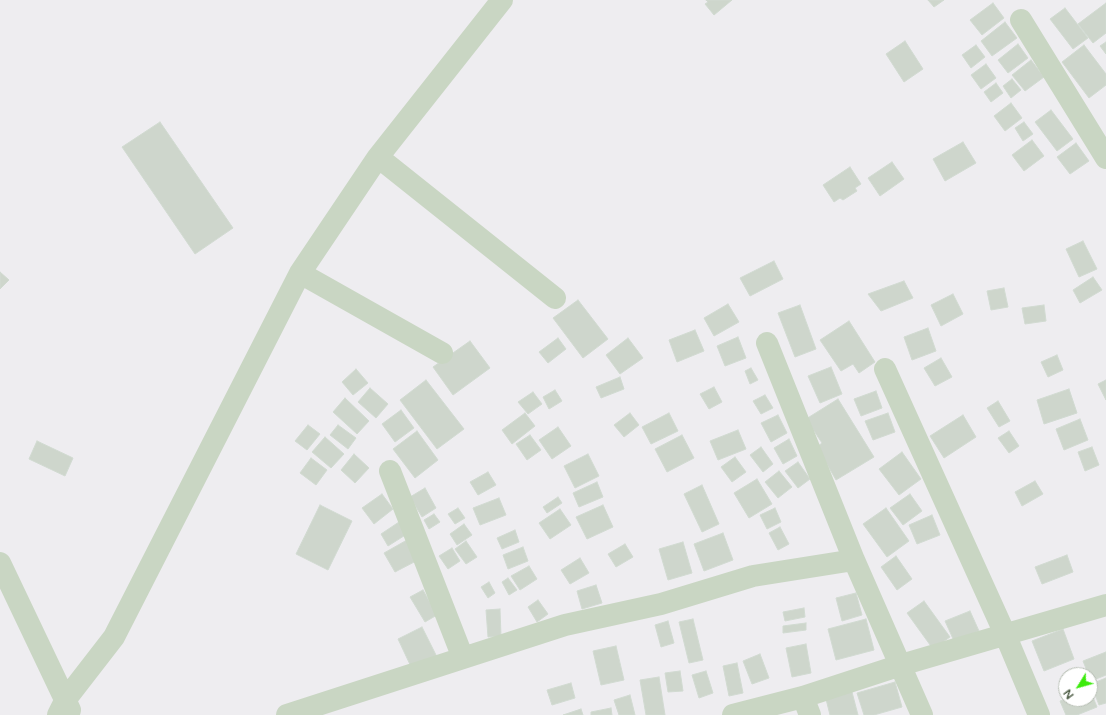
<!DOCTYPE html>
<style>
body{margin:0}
#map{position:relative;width:1106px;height:715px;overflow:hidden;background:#eeedf0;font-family:"Varela Round",sans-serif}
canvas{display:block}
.north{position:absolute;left:1058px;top:667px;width:40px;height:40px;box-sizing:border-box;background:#fff;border:1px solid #b7beb4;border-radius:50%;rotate:233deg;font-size:11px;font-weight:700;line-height:16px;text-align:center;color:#4c5c44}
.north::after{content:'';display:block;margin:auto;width:14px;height:18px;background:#3ceb0c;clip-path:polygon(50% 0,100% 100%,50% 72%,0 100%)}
</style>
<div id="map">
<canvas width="1106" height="715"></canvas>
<div class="north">N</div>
</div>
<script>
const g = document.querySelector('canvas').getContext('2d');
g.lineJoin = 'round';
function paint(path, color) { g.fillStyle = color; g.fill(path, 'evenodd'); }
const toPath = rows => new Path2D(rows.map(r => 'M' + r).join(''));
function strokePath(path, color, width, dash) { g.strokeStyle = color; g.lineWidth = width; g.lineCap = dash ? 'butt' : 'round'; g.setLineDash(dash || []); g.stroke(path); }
const building = toPath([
 [706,0,732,0,714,15,705,4,708,2,706,0],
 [928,0,944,0,934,7,928,0],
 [993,3,1004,18,982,35,970,20,993,3],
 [1106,3,1106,33,1093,43,1078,24,1106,3],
 [1065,8,1088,38,1073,49,1050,19,1065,8],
 [1005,22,1017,38,992,56,981,41,1005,22],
 [905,41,923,69,904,82,886,54,905,41],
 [1106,42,1106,54,1100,46,1106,42],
 [1018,44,1028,58,1008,73,998,60,1018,44],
 [976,45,985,57,971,68,962,55,976,45],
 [1084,45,1106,74,1106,85,1089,98,1062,62,1084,45],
 [1031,60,1044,77,1025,91,1012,75,1031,60],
 [986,64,996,78,981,89,971,75,986,64],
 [1012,79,1021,90,1011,98,1003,86,1012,79],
 [996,83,1003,93,991,102,984,92,996,83],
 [1011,103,1022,118,1005,131,994,116,1011,103],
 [1051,110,1073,139,1057,151,1035,122,1051,110],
 [160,122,233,228,195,254,122,147,160,122],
 [1024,122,1033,134,1023,141,1015,128,1024,122],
 [1032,140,1044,156,1024,171,1012,155,1032,140],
 [963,142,976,163,945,181,933,159,963,142],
 [1076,143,1089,161,1070,174,1057,157,1076,143],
 [892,162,904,179,880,196,868,178,892,162],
 [850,167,861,184,855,188,857,191,843,200,840,198,834,202,823,185,850,167],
 [1083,241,1097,269,1079,277,1066,249,1083,241],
 [774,261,783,279,750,296,740,278,774,261],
 [0,272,9,280,0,289,0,272],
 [1093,277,1102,290,1080,303,1073,290,1093,277],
 [904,281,913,298,881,311,868,294,904,281],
 [1004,288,1008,307,991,310,987,291,1004,288],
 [953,294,963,314,941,326,931,305,953,294],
 [578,300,608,339,583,358,553,318,578,300],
 [728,304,739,322,714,336,704,318,728,304],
 [800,305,816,349,795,357,778,313,800,305],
 [1044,305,1046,321,1025,324,1022,308,1044,305],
 [849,321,875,362,859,373,853,364,841,371,820,340,849,321],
 [928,328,936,351,912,360,904,337,928,328],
 [695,330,704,351,677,362,669,340,695,330],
 [738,337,746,358,725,366,717,346,738,337],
 [558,338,566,349,548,363,539,352,558,338],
 [628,338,643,358,620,374,606,355,628,338],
 [470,341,490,368,453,395,433,367,470,341],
 [1057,355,1063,370,1048,377,1041,362,1057,355],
 [941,358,952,377,935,386,924,368,941,358],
 [831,367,842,394,820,403,808,376,831,367],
 [751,368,758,380,750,384,745,371,751,368],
 [356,369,368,383,353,395,342,382,356,369],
 [620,377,624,389,601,398,596,387,620,377],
 [426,380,464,429,437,449,400,400,426,380],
 [1106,380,1106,400,1098,384,1106,380],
 [714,387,722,402,709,409,700,394,714,387],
 [370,388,388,404,376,418,358,402,370,388],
 [1069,389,1077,413,1044,424,1037,400,1069,389],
 [555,390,562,401,549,409,543,397,555,390],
 [876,391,882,408,861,416,854,399,876,391],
 [533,392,542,404,528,414,518,402,533,392],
 [765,395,773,408,761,414,753,401,765,395],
 [345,398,369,421,357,434,333,412,345,398],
 [838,399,874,457,836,480,817,447,822,443,806,419,838,399],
 [998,401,1010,421,999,427,987,408,998,401],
 [401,410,414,428,395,442,382,424,401,410],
 [525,413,535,426,512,444,502,430,525,413],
 [630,413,639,425,624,437,614,425,630,413],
 [669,413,678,431,651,444,642,427,669,413],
 [888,413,895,432,873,440,865,421,888,413],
 [778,415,787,433,771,442,761,423,778,415],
 [963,415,976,437,944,458,930,436,963,415],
 [1080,419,1088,440,1064,450,1056,429,1080,419],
 [308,425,320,434,307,450,295,441,308,425],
 [338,425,356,438,348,449,330,435,338,425],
 [558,427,571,446,552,459,539,440,558,427],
 [738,430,746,449,718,460,710,441,738,430],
 [417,431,438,460,415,478,393,449,417,431],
 [1009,431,1019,446,1009,453,998,438,1009,431],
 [530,435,541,450,527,460,516,444,530,435],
 [682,435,694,458,667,472,655,449,682,435],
 [325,437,344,454,331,468,312,452,325,437],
 [789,439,797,456,783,464,774,448,789,439],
 [37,441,73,458,65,476,29,459,37,441],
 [761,447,773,464,763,472,750,455,761,447],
 [1092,447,1099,465,1085,471,1078,452,1092,447],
 [902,452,921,479,899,495,879,469,902,452],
 [354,454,369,468,355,483,341,470,354,454],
 [588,454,599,476,575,488,564,466,588,454],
 [735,457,746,472,732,482,721,467,735,457],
 [311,458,327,470,316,485,300,473,311,458],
 [798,462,810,479,798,488,785,471,798,462],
 [779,471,792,487,778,498,765,482,779,471],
 [488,472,496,485,478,495,470,482,488,472],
 [757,479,772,504,749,518,734,493,757,479],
 [1035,481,1043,494,1022,506,1015,492,1035,481],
 [597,482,603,497,579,507,573,493,597,482],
 [702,485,719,524,702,532,684,494,702,485],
 [425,488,436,508,422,517,410,497,425,488],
 [382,494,393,509,374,524,362,508,382,494],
 [910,494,922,511,903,525,890,508,910,494],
 [558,497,562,503,547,513,543,507,558,497],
 [499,498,506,515,480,525,473,508,499,498],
 [320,505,352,521,328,570,296,554,320,505],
 [603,505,613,527,587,539,576,517,603,505],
 [458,508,465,518,455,524,448,514,458,508],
 [775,508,781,522,767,529,760,515,775,508],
 [886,508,909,541,887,557,863,524,886,508],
 [560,509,571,525,550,539,539,523,560,509],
 [434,514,440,522,429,529,424,520,434,514],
 [932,515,940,535,917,544,909,525,932,515],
 [399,522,407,534,388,546,381,534,399,522],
 [464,524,472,535,457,545,450,534,464,524],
 [780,527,789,544,778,550,769,533,780,527],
 [515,530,519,542,502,549,497,538,515,530],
 [723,533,733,560,704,571,694,544,723,533],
 [407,540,418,560,395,572,384,553,407,540],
 [466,541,477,557,466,564,455,549,466,541],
 [683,542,692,573,668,580,659,549,683,542],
 [625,544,633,557,616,567,608,554,625,544],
 [523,547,528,561,508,569,503,555,523,547],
 [452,548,460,561,448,569,439,556,452,548],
 [1067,555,1073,572,1042,584,1035,567,1067,555],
 [896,556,912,579,897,590,881,567,896,556],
 [580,558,589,573,570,584,561,570,580,558],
 [529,566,537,579,520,590,511,576,529,566],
 [508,578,517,590,509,595,502,582,508,578],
 [489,582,495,593,488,598,481,587,489,582],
 [596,585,602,603,582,609,577,591,596,585],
 [423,590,437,615,425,622,410,597,423,590],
 [856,593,862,615,842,621,836,598,856,593],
 [538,600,548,614,537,622,528,607,538,600],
 [924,601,950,637,933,649,907,613,924,601],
 [804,608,805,617,785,621,783,612,804,608],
 [500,609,501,636,488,637,486,610,500,609],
 [970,611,979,631,954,641,945,621,970,611],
 [693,619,703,660,689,663,679,622,693,619],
 [866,619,874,650,836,660,828,629,866,619],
 [668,621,674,643,661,647,655,625,668,621],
 [806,623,806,630,783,633,783,626,806,623],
 [422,627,438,659,413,671,398,639,422,627],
 [1063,629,1074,659,1044,671,1032,641,1063,629],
 [806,644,811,673,792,677,786,648,806,644],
 [616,646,624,680,601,685,593,651,616,646],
 [1106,652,1106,675,1091,681,1083,661,1106,652],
 [760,654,769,678,752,684,743,661,760,654],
 [737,663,743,693,729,696,723,666,737,663],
 [680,671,683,691,668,692,665,673,680,671],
 [706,671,713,693,699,698,692,675,706,671],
 [659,677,665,715,646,715,640,680,659,677],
 [1106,678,1106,703,1099,705,1091,684,1106,678],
 [895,682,902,707,874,715,864,715,857,693,895,682],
 [571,683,575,698,552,705,547,690,571,683],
 [1090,690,1097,707,1077,715,1066,715,1060,701,1066,699,1090,699,1090,690],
 [852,692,858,715,830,715,826,699,852,692],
 [630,695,635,715,619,715,614,700,630,695],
 [611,708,612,715,591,715,591,712,611,708],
 [581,709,583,715,563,715,581,709]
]);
paint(building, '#ced6cc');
strokePath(building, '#d1dad1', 1);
strokePath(toPath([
 [1021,20,1106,158],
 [378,157,555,298],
 [300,273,442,353],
 [767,343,854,560,922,715],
 [885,369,1005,634,1039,715],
 [390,471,463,658],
 [0,563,70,710],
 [803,697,810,715],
 [58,715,66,699,114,637,300,273,378,157,502,0],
 [287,715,565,625,661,604,753,576,854,560],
 [733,715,803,697,901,665,1106,605]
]), '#c9d6c3', 22);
</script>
